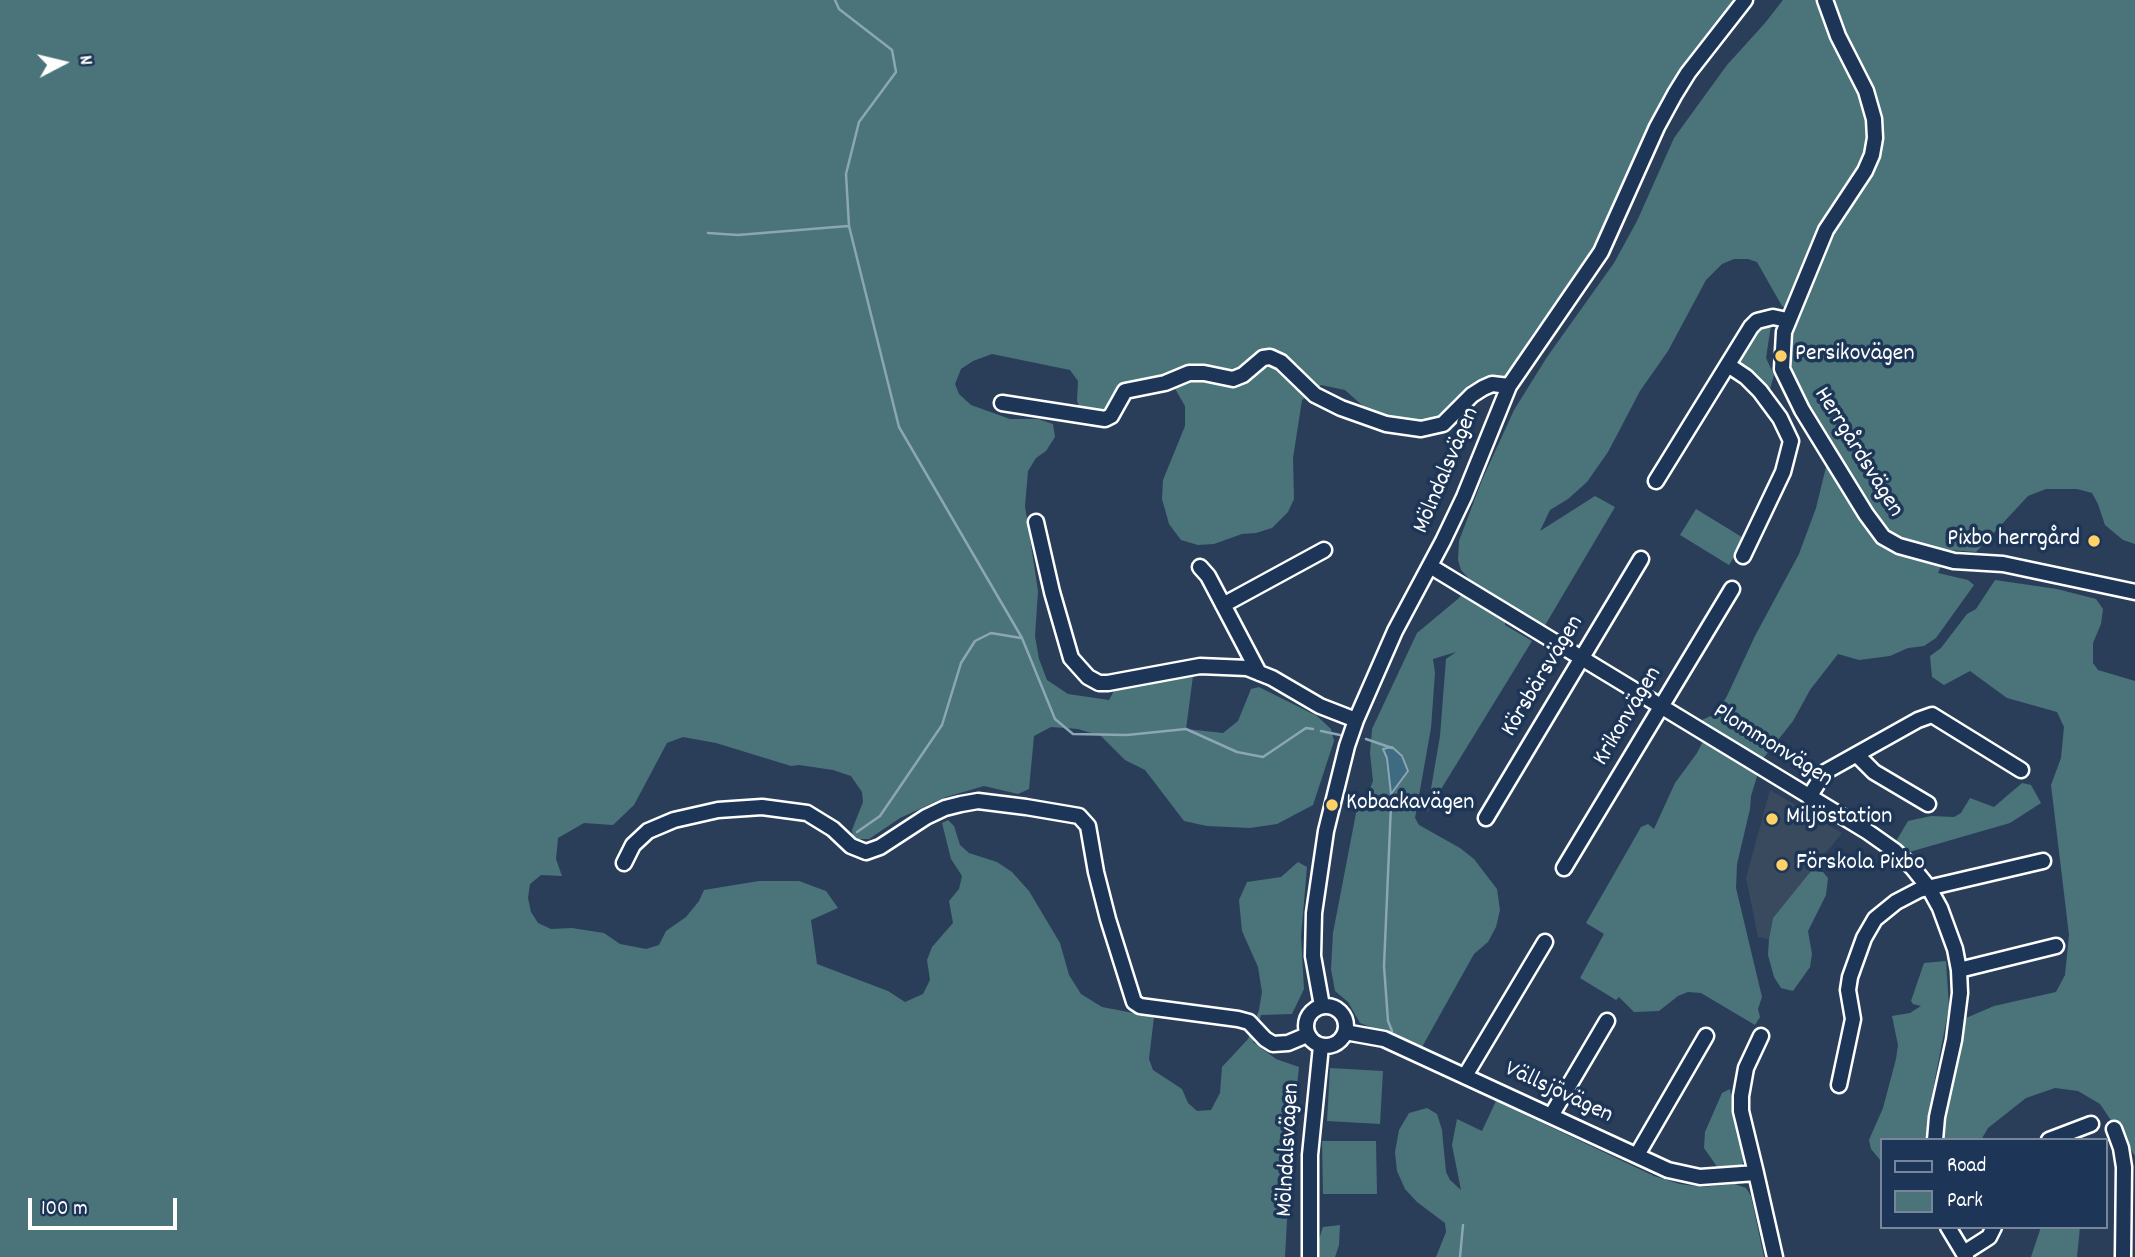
<!DOCTYPE html>
<meta charset="utf-8">
<style>
body{margin:0}
#map{position:relative;width:2135px;height:1257px;overflow:hidden;background:#2a3e5a;font-family:Dekko,sans-serif}
canvas{display:block}
.legend{position:absolute;left:1880px;top:1138px;width:228px;height:91px;box-sizing:border-box;background:#1d3557;border:2px solid #77869a;margin:0;padding:9px 12px;list-style:none;font-size:21px;color:#fff}
.legend li{display:flex;align-items:center;gap:14px;height:35px}
.legend b{width:35px;border:2px solid #77869a}
.north{position:absolute;left:28px;top:28px;width:70px;height:70px;-webkit-text-stroke:5px #1d3557;paint-order:stroke;rotate:83deg;font-size:19px;font-weight:700;line-height:28px;text-align:center;color:#fff}
.north::after{content:'';display:block;margin:auto;width:24px;height:32px;background:#fff;clip-path:polygon(50% 0,100% 100%,50% 72%,0 100%)}
.scale{position:absolute;left:28px;top:1198px;width:149px;height:32px;box-sizing:border-box;border:4px solid #fff;border-top:0;padding-left:9px;font-size:21px;line-height:24px;white-space:nowrap;color:#fff;-webkit-text-stroke:5px #1d3557;paint-order:stroke}
</style>
<div id="map">
<canvas width="2135" height="1257"></canvas>
<ul class="legend">
<li><b style="height:9px;background:#1d3557"></b>Road</li>
<li><b style="height:19px;background:#4a7479"></b>Park</li>
</ul>
<div class="north">N</div>
<div class="scale">100 m</div>
</div>
<script>
const g = document.querySelector('canvas').getContext('2d');
g.lineJoin = 'round';
function paint(path, color) { g.fillStyle = color; g.fill(path, 'evenodd'); }
const toPath = rows => new Path2D(rows.map(r => 'M' + r).join(''));
function strokePath(path, color, width, dash) { g.strokeStyle = color; g.lineWidth = width; g.lineCap = dash ? 'butt' : 'round'; g.setLineDash(dash || []); g.stroke(path); }
function write(font, color, halo, rows, align = 'center') {
  g.font = font + ' Dekko,sans-serif'; g.lineWidth = 7; g.setLineDash([]); g.textBaseline = 'middle'; g.strokeStyle = halo; g.fillStyle = color; for (const [text, x, y, turn = 0] of rows) {
    g.save(); g.translate(x, y); g.rotate((+turn || 0) * Math.PI / 180); g.textAlign = isNaN(turn) ? turn : align; if (halo) g.strokeText(text, 0, 0); g.fillText(text, 0, 0); g.restore();
  }
}
paint(toPath([
 [1770,790,1842,833,1773,918,1769,939,1758,937,1746,878]
]), '#39495e');
paint(toPath([
 [0,0,1735,0,1662,102,1606,229,1581,269,1532,335,1505,380,1431,424,1373,415,1345,390,1321,385,1302,400,1293,458,1294,499,1288,512,1272,528,1256,533,1242,534,1214,544,1198,545,1181,540,1169,524,1162,499,1163,480,1185,426,1185,406,1170,380,1145,386,1100,418,1080,409,1077,401,1078,381,1070,370,992,354,973,361,961,369,955,384,959,394,971,405,1010,419,1038,419,1053,424,1055,437,1046,451,1036,458,1028,471,1025,506,1038,591,1035,636,1039,659,1047,680,1068,694,1109,700,1115,689,1185,675,1193,676,1186,729,1223,733,1238,721,1251,689,1259,687,1317,716,1331,729,1334,741,1313,805,1277,824,1250,828,1207,826,1184,821,1145,770,1125,760,1101,736,1078,729,1051,727,1034,736,1029,789,1018,794,984,786,946,797,900,818,869,839,858,839,853,837,852,830,863,802,862,792,851,776,833,770,799,765,791,766,716,743,683,737,667,743,634,805,613,825,584,823,558,838,556,859,562,876,541,875,530,884,528,898,531,912,538,923,551,929,572,928,604,933,620,944,646,949,659,945,666,931,686,917,699,901,704,890,759,881,799,881,826,891,838,908,811,920,817,964,888,991,905,1002,923,994,930,980,927,960,932,947,953,923,949,901,959,889,962,876,951,859,942,823,948,820,954,826,960,845,969,853,997,862,1012,872,1029,891,1060,943,1069,975,1081,994,1102,1007,1154,1017,1149,1059,1153,1070,1182,1089,1188,1103,1197,1111,1211,1110,1220,1093,1222,1067,1248,1039,1259,1010,1262,992,1258,967,1242,931,1239,900,1247,882,1281,877,1298,862,1307,867,1301,936,1304,989,1292,1014,1261,1015,1253,1042,1276,1059,1299,1067,1292,1129,1285,1257,0,1257],
 [1783,0,2135,0,2135,544,2123,540,2105,525,2098,504,2092,493,2077,489,2046,489,2028,496,1976,552,1948,550,1938,573,1968,580,1974,585,1936,638,1924,646,1908,648,1890,656,1859,660,1838,654,1810,690,1793,721,1762,760,1751,796,1750,809,1737,864,1736,888,1762,997,1758,1009,1760,1017,1755,1025,1701,993,1688,992,1678,996,1659,1011,1634,1012,1619,997,1616,1000,1580,978,1604,934,1586,923,1641,827,1648,824,1654,829,1675,783,1697,753,1708,732,1702,720,1717,713,1727,696,1755,636,1799,554,1816,508,1826,467,1836,453,1803,403,1793,378,1790,353,1792,334,1797,314,1782,306,1757,262,1748,259,1734,259,1722,264,1706,280,1668,351,1640,391,1608,452,1587,482,1568,499,1550,510,1540,531,1595,496,1615,507,1544,627,1505,602,1505,625,1532,641,1427,812,1440,736,1446,659,1456,652,1433,659,1435,673,1431,728,1415,818,1419,825,1460,848,1474,859,1497,889,1500,910,1496,927,1488,942,1474,954,1422,1047,1360,1023,1348,1002,1335,991,1331,969,1333,933,1357,808,1368,794,1373,781,1370,753,1372,729,1417,633,1459,598,1471,581,1461,570,1458,560,1459,541,1482,480,1514,410,1547,357,1614,263,1637,221,1674,138,1727,65,1765,23],
 [1767,325,1771,325,1766,358,1774,375,1768,396,1737,364,1752,334],
 [1696,509,1745,539,1729,565,1680,535],
 [1995,580,2057,589,2096,599,2103,609,2101,624,2093,643,2093,663,2098,670,2135,681,2135,1156,2100,1104,2078,1091,2055,1088,2026,1098,1988,1128,1981,1140,1942,1140,1946,1104,1966,1018,1994,1006,2056,992,2065,975,2069,935,2051,785,2061,758,2064,727,2057,712,2007,698,1970,671,1944,685,1932,677,1930,656,1941,648,1967,614,1976,609],
 [2022,783,2031,785,2041,803,2010,823,1906,853,1895,843,1908,821,1931,816,1954,817,1961,813,1970,798,1994,807],
 [1811,871,1823,872,1828,878,1826,895,1808,931,1812,954,1810,967,1793,991,1781,988,1774,977,1768,955,1769,939,1773,918],
 [1946,961,1949,1007,1935,1079,1926,1140,1881,1140,1881,1161,1871,1149,1869,1140,1883,1108,1896,1059,1898,1045,1892,1016,1910,1013,1921,1006,1913,1004,1911,1001,1924,963],
 [1330,1068,1383,1071,1380,1124,1327,1121],
 [1730,1089,1743,1159,1742,1168,1720,1171,1704,1148,1705,1132,1722,1093],
 [1496,1101,1654,1176,1680,1184,1702,1187,1735,1184,1746,1188,1751,1196,1764,1257,1436,1257,1446,1232,1445,1223,1417,1202,1405,1189,1397,1171,1395,1152,1399,1130,1409,1113,1427,1108,1437,1114,1442,1130,1446,1172,1450,1180,1461,1190,1452,1145,1457,1119,1482,1131],
 [1376,1141,1377,1194,1323,1194,1322,1141],
 [1340,1225,1339,1245,1335,1257,1313,1257,1323,1227],
 [2041,1227,2080,1227,2077,1257,2031,1257]
]), '#4a7479');
const water = toPath([
 [1392,747,1402,756,1408,771,1391,794,1387,758,1383,749,1392,747]
]);
paint(water, '#3e6a82');
strokePath(water, '#8ba6b4', 2);
strokePath(toPath([
 [835,0,839,9,892,50,896,72,859,122,846,174,849,226,899,427,1022,638,1055,719,1073,734,1127,735,1186,729,1237,752,1263,757,1306,728,1313,729],
 [708,233,738,235,848,226],
 [1321,731,1340,735],
 [1366,739,1392,748],
 [1391,805,1384,966,1388,1021,1392,1031],
 [857,832,880,816,942,725,961,663,975,641,991,633,1021,638],
 [1460,1257,1463,1225]
]), '#8ba6b4', 2.5);
const minor = toPath([
 [1825,0,1838,36,1866,91,1874,119,1875,138,1872,155,1865,171,1826,230,1784,332,1782,369,1802,410,1866,514,1883,537,1899,546,1954,561,2003,564,2135,592],
 [1728,365,1746,377,1760,391,1780,418,1791,441,1783,472,1743,556],
 [1002,403,1105,419,1111,416,1125,391,1165,383,1189,373,1204,373,1233,379,1243,375,1263,358,1270,357,1281,362,1315,395,1341,408,1386,424,1421,429,1443,424,1472,395,1483,388,1492,384,1509,386],
 [1656,481,1751,327,1757,321,1773,317,1787,320],
 [1036,522,1052,592,1071,658,1088,677,1099,683,1108,683,1200,666,1247,668,1272,678,1320,706,1356,720],
 [1430,566,1868,832,1895,851,1912,867,1929,888,1940,908,1955,949,1959,970,1960,993,1954,1040,1937,1117,1935,1140],
 [1200,567,1208,576,1259,673],
 [1223,605,1324,550],
 [1857,755,1874,772,1928,804],
 [1809,797,1825,772,1918,720,1932,715,2021,770],
 [1486,818,1641,559],
 [624,863,633,845,648,831,674,820,718,810,762,807,807,813,833,829,851,846,866,852,880,847,926,817,945,808,961,804,978,801,1026,807,1079,816,1088,826,1096,872,1108,919,1134,1002,1140,1006,1238,1019,1249,1022,1265,1039,1273,1044,1288,1043,1307,1035],
 [1564,868,1732,589],
 [1959,970,2056,946],
 '1306 1026a20 20 0 1 1 40 0a20 20 0 1 1-40 0Z',
 [1322,1006,1313,956,1314,913,1326,831,1347,746,1356,720,1395,631,1443,541,1464,497,1509,386,1601,252,1657,127,1675,94,1688,73,1745,0],
 [1345,1032,1384,1039,1668,1170,1700,1177,1756,1173,1775,1257],
 [1465,1076,1545,942],
 [1839,1085,1853,1019,1848,990,1850,977,1864,938,1875,919,1896,902,1919,890,2043,861],
 [1551,1116,1607,1021],
 [2114,1129,2121,1148,2124,1167,2123,1257],
 [2049,1140,2091,1124],
 [1637,1155,1706,1036],
 [1756,1173,1741,1111,1741,1096,1746,1068,1761,1036],
 [1948,1227,1966,1257],
 [1964,1253,1989,1237,1994,1227],
 [1310,1257,1310,1155,1321,1046]
]);
strokePath(minor, '#fff', 19);
strokePath(minor, '#1d3557', 14);
for (const [x, y, r, color] of [
 [1781,356,7,"#ffd166"],
 [2094,541,7,"#ffd166"],
 [1332,805,7,"#ffd166"],
 [1772,819,7,"#ffd166"],
 [1782,865,7,"#ffd166"]
]) { const dot = new Path2D(); dot.arc(x, y, r, 0, 2 * Math.PI); g.fillStyle = color; g.fill(dot); strokePath(dot, '#1d3557', 2.5); }
write('24px', '#fff', '#1d3557', [
 ["Persikovägen",1795,356],
 ["Pixbo herrgård",2080,541,"right"],
 ["Kobackavägen",1346,805],
 ["Miljöstation",1786,819],
 ["Förskola Pixbo",1796,865]
], 'left');
write('24px', '#fff', '#1d3557', [
 ["Herrgårdsvägen",1857,453,58],
 ["Mölndalsvägen",1448,471,-67],
 ["Körsbärsvägen",1544,677,-59],
 ["Krikonvägen",1629,717,-59],
 ["Plommonvägen",1772,747,32],
 ["Vällsjövägen",1558,1094,25],
 ["Mölndalsvägen",1290,1150,-87]
]);
</script>
